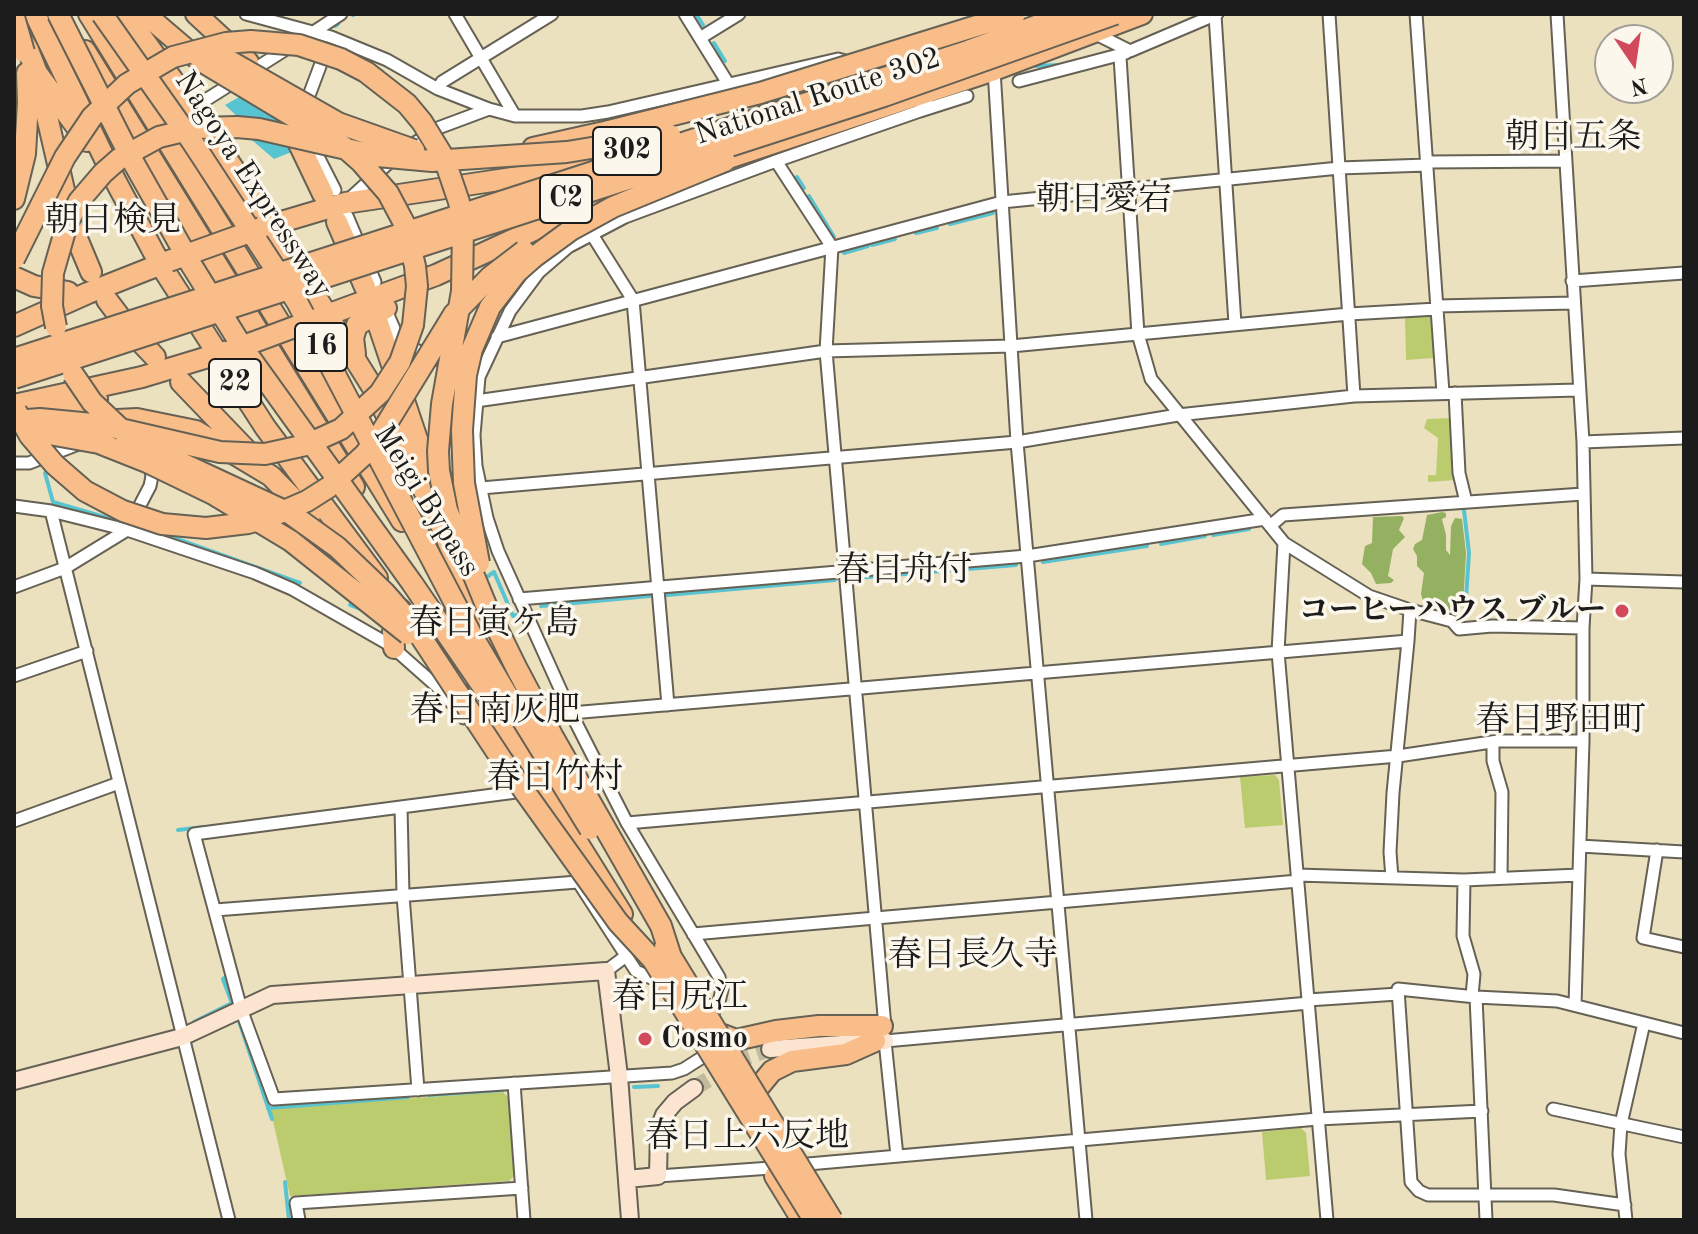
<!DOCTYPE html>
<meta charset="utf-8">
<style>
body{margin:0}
#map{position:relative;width:1698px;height:1234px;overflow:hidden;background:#ece1bf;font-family:"Old Standard TT",serif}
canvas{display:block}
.frame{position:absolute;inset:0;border:16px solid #1c1c1c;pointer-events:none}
.north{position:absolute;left:1594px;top:24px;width:80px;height:80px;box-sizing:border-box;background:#fbf7ec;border:2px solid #a29f99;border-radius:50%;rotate:167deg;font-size:22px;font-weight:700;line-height:32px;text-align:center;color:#1c1c1c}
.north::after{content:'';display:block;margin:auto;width:28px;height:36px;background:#d1495b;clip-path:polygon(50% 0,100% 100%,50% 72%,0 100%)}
</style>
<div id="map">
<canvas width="1698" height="1234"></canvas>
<div class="frame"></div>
<div class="north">N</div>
</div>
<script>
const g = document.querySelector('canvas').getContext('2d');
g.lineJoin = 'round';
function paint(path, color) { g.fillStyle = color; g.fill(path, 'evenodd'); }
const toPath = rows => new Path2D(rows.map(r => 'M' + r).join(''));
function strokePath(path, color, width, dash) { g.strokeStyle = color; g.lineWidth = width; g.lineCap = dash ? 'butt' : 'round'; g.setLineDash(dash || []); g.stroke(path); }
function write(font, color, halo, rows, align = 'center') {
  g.font = font + ' "Old Standard TT","Noto Serif JP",serif'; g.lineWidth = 7; g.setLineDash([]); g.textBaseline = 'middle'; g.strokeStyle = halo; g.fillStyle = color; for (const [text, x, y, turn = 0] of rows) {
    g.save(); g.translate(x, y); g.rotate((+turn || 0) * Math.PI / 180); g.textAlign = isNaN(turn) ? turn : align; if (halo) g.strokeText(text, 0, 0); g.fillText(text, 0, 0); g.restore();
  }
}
paint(toPath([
 [1430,316,1434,358,1406,360,1405,317],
 [1452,418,1456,480,1428,482,1428,475,1436,475,1438,438,1424,428,1427,419],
 [1275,775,1279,780,1283,825,1245,828,1240,777],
 [503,1092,508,1097,514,1176,509,1181,290,1196,270,1108],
 [1301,1128,1306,1133,1310,1176,1266,1180,1262,1132]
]), '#bbcc6e');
paint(toPath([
 [1442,512,1446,513,1446,517,1442,519,1446,535,1446,550,1450,555,1451,526,1455,518,1462,519,1466,553,1463,606,1456,612,1424,604,1421,594,1424,573,1417,566,1417,556,1413,549,1415,544,1422,540,1427,515],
 [1402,516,1404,518,1399,530,1405,537,1393,549,1389,571,1388,576,1394,580,1391,583,1376,584,1371,573,1362,564,1365,546,1372,543,1373,517]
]), '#94b061');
paint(toPath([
 [248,92,261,111,273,105,294,151,274,159,246,135,256,134,225,105]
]), '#58c3d1');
strokePath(toPath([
 [696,14,703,25],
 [353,15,354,14],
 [335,26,338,24],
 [714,43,725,61],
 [1036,66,1058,65],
 [797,177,804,188],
 [809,196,834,237],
 [950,224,993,213],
 [916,233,937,228],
 [872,245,895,239],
 [844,253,868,246],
 [45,473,53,502,118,521],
 [1464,510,1469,553,1465,614],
 [163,534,300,583],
 [1213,535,1249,529],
 [1161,544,1205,536],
 [1043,562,1147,546],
 [856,578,1016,565],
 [484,579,494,572,513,616,516,615],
 [667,595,835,580],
 [350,605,363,610],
 [541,606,650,596],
 [178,830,204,827],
 [239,1021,272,1119],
 [194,1022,232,1003,223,979,227,976],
 [634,1087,658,1086],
 [429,1095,503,1090],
 [268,1108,408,1097],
 [285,1182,289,1220]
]), '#58c3d1', 4);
strokePath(toPath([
 [694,1088,747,1057,770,1049]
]), '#c2ba9e', 16, [16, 8]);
const street = toPath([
 [246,14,331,37,387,60,438,89,489,109,515,116,582,116,608,112,838,59,880,71],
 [455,14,515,116],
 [685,14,729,85],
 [1329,14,1354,396],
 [1416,14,1443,393],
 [1557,14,1583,442,1586,579,1583,628,1583,741,1575,1005],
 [1215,15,1235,324],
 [1094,33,1130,51,1217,14],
 [309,35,341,14],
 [700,38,739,14],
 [1120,57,1138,334,1151,379,1284,543,1369,596,1410,610,1408,641],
 [994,70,1017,442,1086,1220],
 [1019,81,1126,53],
 [438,89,442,82,552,14],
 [193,108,291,46],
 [304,109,326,50],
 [920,111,967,96],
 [310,141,335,190],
 [407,148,438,128,489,109],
 [776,161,832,247,826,351,885,1027],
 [1427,162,1565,161],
 [347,201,393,159],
 [347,216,375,282],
 [591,233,633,300,668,705],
 [1572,281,1684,273],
 [1437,306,1573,303],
 [388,315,398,338,411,348,453,366],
 [497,337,1002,202,1339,168,1427,165],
 [1455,393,1459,473,1466,502],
 [476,401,826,351,1011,346,1349,314,1437,309],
 [1583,442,1684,438],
 [14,463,29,463,81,443],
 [481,488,1017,442,1178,415,1354,396,1578,390],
 [14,506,51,511,127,530,255,573,292,589,390,645,442,691,464,718],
 [51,511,229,1220],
 [1270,526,1283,515,1583,494],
 [1284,543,1278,652,1327,1220],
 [1586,579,1684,582],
 [14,587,65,568,127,530,150,486,152,476,149,463],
 [519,599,1027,556,1265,519],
 [1410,610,1452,621,1459,629,1492,626,1583,628],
 [14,676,87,651],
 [571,713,1408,641,1393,793,1390,852,1392,878],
 [1493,742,1493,761,1502,792,1501,878],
 [516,792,194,834,241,1009,274,1099,672,1073,684,1069,706,1055],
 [401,807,403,895,418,1090],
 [14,821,119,783],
 [627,823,1398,756,1498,741,1583,741],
 [1580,846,1684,852],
 [1657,850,1643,938,1684,947],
 [1297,875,1464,880,1579,875],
 [1464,880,1463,936,1474,974,1472,996],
 [579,883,636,971,664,984],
 [215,910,578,882],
 [693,934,1298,881],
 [606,971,626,956],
 [1476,997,1486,1220],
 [1308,1000,1398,994],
 [711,1016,719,1002,722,989,719,977,627,823,571,713,498,551,487,518,476,466,474,435,479,377,510,311,539,272,568,247,625,217,776,161,920,111,931,92],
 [514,1083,524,1220],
 [1553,1109,1684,1137],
 [897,1156,885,1041,1309,1003],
 [808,1164,1318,1119,1482,1111],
 [658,1176,771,1168],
 [1625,1205,1554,1195,1428,1195,1419,1191,1411,1182,1398,989,1476,997,1557,1001,1684,1033],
 [299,1220,296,1203,522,1188],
 [1626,1220,1619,1154,1621,1124,1644,1023]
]);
const secondary = toPath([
 [770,1049,885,1041],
 [14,1081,182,1037,272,995,606,971,619,1076,630,1220],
 [627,1179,658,1176,659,1128,664,1115,675,1102,694,1088]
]);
const highway = toPath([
 [35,14,115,180,160,264,265,427,377,578],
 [89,14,402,521],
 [125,14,193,108,271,225,373,388,443,529,497,666],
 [145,14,200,61],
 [196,14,248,62],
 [19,34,28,50,37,73,87,141],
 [85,51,354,487],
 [917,58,1012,24],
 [37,73,73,229,91,272],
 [291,127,323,194],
 [533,148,609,131],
 [710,164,994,70,1142,14],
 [14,199,25,154,28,102,27,73],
 [337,222,365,287],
 [261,228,345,203,546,173,639,147],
 [14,277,34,286,68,292],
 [107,300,132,333,155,357],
 [316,319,436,275,582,208,631,190],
 [377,320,429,475],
 [14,326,88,293,169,261],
 [355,354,353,338,357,325,386,308],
 [181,382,252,456],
 [14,405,142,377,228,351],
 [37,420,97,399],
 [97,421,137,419,196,431,271,476,310,516],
 [394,648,393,632,401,610],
 [478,683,622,914],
 [723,1035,736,1040,776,1031,819,1026,882,1026],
 [758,1088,772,1071,792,1061,846,1054,875,1041],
 [775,1176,802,1220]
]);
strokePath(street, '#656155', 15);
strokePath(secondary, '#656155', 20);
strokePath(highway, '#656155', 24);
strokePath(street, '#fff', 11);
strokePath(secondary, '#fce5d0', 16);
strokePath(highway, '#f8bd89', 20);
const highwayBridge = toPath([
 [58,14,132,160,192,266,243,348,412,583,490,697],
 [102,14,191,140,297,302,470,632,509,698,590,829],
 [14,17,24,52],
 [212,51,338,123,414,150],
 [609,131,760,93,1015,14],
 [14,259,65,157,92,117,127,84,173,57,226,43,251,41,299,45,341,59,366,72,407,104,422,122,444,158,459,202,463,225,462,291,442,404,438,451,439,471,447,510,488,610,516,667,553,737,661,926,671,957],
 [169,261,261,228],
 [56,327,52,306,53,273,67,224,79,201,103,173,119,159,159,137,196,128,237,127,259,129,377,156,432,161,567,152,670,135],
 [230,351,316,319],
 [14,359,968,51,1069,14],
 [73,374,92,402,125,433,149,448,291,514,337,547,385,593,413,625,502,760,618,922,653,960,814,1220],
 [14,378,884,96,1115,14],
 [16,411,30,436,55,465,85,491,123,511,162,524,206,528,248,523,270,517,307,501,329,487,365,454,381,433,454,314,490,277,524,251],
 [14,421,40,419,103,425,220,452,265,454,306,445,341,429,380,393,400,362,413,325,417,286,415,266,405,225,388,193,361,162,344,147,201,61],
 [38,432,99,443,147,462,213,494,291,541,408,634],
 [479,563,464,483,462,430,466,375,472,349,490,307,517,272,534,257,571,230,613,207,725,161],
 [665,947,832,1220]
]);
strokePath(highwayBridge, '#656155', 24, []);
strokePath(highwayBridge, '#f8bd89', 20);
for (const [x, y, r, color] of [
 [1622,611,8,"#d1495b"],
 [645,1039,8,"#d1495b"]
]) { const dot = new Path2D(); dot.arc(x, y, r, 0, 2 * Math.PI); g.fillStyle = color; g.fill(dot); strokePath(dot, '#fbf7ec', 3); }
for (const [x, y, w] of [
 [627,151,68],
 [566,199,52],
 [321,347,52],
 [235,383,52]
]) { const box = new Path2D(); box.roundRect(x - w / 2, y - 24, w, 48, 6); g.fillStyle = '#fbf7ec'; g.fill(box); strokePath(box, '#1c1c1c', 2); }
write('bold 28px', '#1c1c1c', null, [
 ["302",627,151],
 ["C2",566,199],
 ["16",321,347],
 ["22",235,383]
]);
write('30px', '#1c1c1c', '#fbf7ec', [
 ["National Route 302",818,97,-18],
 ["Nagoya Expressway",253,185,57],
 ["Meigi Bypass",426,501,58]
]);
write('bold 30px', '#1c1c1c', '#fbf7ec', [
 ["コーヒーハウス ブルー",1606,611],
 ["Cosmo",661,1039,"left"]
], 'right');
write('34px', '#1c1c1c', '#fbf7ec', [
 ["朝日五条",1573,138],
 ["朝日愛宕",1104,200],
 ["朝日検見",113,221],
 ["春日舟付",904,571],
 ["春日寅ケ島",494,624],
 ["春日南灰肥",495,711],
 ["春日野田町",1561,721],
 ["春日竹村",555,778],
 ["春日長久寺",973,956],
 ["春日尻江",680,998],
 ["春日上六反地",747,1137]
]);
</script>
